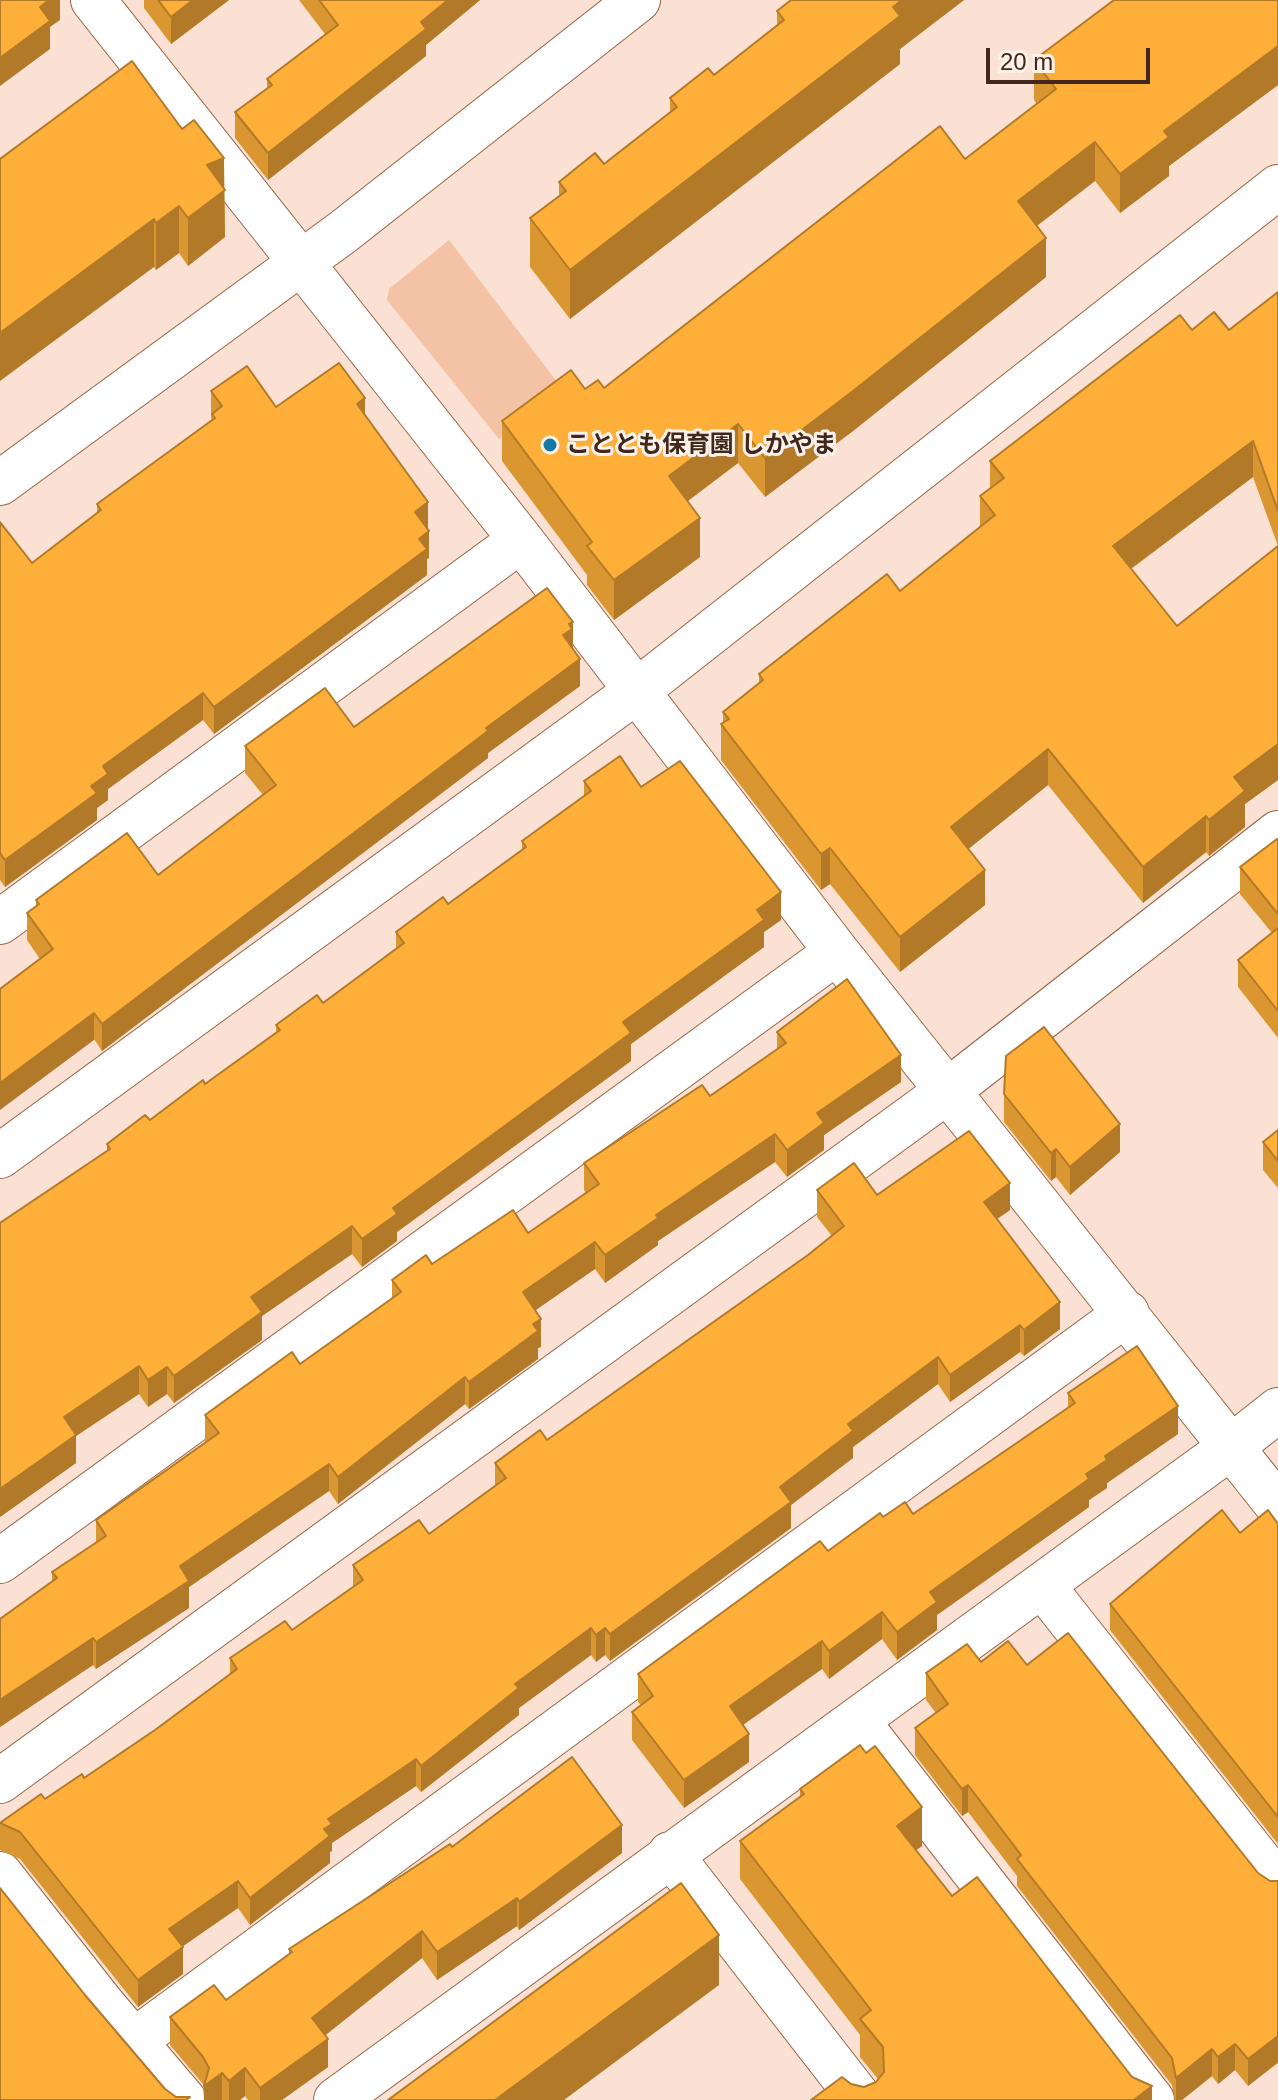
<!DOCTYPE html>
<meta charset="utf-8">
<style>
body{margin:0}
#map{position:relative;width:1278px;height:2100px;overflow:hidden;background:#fae1d3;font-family:Helvetica,sans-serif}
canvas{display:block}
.scale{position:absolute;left:986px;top:48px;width:164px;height:36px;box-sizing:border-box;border:4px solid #40291c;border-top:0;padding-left:10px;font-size:24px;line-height:28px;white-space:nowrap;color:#40291c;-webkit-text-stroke:6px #fef1ea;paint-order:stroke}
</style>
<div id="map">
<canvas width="1278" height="2100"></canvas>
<div class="scale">20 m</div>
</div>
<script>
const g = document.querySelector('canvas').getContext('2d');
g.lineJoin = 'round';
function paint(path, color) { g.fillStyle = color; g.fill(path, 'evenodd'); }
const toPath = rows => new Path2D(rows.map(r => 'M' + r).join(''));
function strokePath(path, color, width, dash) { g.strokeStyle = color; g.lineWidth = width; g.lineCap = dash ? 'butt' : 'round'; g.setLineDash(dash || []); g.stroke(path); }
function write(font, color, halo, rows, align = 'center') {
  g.font = font + ' Helvetica,"Noto Sans JP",sans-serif'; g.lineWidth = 6; g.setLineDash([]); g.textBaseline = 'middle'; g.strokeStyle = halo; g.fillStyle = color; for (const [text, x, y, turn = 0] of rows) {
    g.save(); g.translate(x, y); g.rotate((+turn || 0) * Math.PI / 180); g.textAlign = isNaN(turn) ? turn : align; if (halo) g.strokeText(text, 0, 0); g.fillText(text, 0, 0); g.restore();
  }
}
paint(toPath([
 [449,240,564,391,499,439,387,300,389,289]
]), '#f4c2a4');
const minor = toPath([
 [93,0,521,540,837,952,1231,1447,336,2100],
 [0,483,343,232,638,0],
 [0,922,521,540],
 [0,1156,638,690,1278,187],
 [1278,1410,1231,1447,1278,1506],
 [0,1561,837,952],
 [1042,1585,1278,1884],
 [857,1721,1152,2100],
 [0,1781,949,1090,1278,833],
 [670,1854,861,2100],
 [0,1874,104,2006,184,2100],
 [135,2040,1127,1313]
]);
strokePath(minor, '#976343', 46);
strokePath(minor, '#fff', 44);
paint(toPath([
 [144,0,229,0,171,44,144,8],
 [299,0,480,0,426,45,426,56,268,180,235,138,235,112,267,88,267,79,325,34],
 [791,0,964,0,900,49,900,64,570,319,530,267,530,218,559,196,559,182,604,164,670,112,670,98,714,75,777,26,777,11],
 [1278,0,1278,85,1169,166,1169,176,1120,213,1095,181,1037,226,1046,277,853,431,765,497,738,463,688,501,700,557,614,620,587,585,587,575,502,461,502,421,585,389,604,388,965,159,1037,104,1034,100,1034,60],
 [0,159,224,188,225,237,188,266,179,253,156,270,154,267],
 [1278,292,1278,780,1245,804,1245,827,1209,856,1206,852,1143,903,1048,785,968,849,985,905,900,972,830,884,821,890,721,760,721,724,723,723,723,712,759,683,759,674,900,591,980,527,980,496,990,489,990,461,1192,330,1229,330],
 [1253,477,1278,546,1177,626,1131,569],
 [211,391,276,407,365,415,428,529,429,558,427,559,427,575,214,734,203,720,108,789,108,800,97,808,97,820,5,887,0,880,0,522,32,563,97,513,97,504,212,420,211,417],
 [573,649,580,686,488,753,488,758,102,1051,27,940,27,913,36,907,36,900,158,875,263,795,245,773,245,746,354,727],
 [584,781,641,787,781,920,764,932,764,947,631,1044,631,1061,397,1232,397,1241,362,1267,352,1254,262,1316,262,1340,174,1403,167,1394,148,1407,139,1394,76,1436,76,1463,0,1517,107,1151,107,1144,150,1120,205,1084,276,1032,276,1025,323,1003,396,948,396,932,448,904,522,851,522,841,584,796],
 [1278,840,1278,1038,1238,987,1238,960,1272,933,1240,894,1240,867],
 [777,1032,901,1082,824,1135,824,1150,787,1177,775,1162,658,1241,658,1245,605,1283,595,1269,535,1310,541,1347,538,1348,538,1359,469,1409,465,1404,338,1504,329,1491,189,1587,189,1608,96,1669,93,1665,0,1727,0,1619,52,1582,52,1572,96,1543,96,1520,205,1442,205,1415,300,1364,392,1299,392,1280,432,1264,528,1233,586,1193,584,1190,584,1163,710,1096,777,1049],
 [1004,1094,1120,1152,1070,1195,1056,1177,1051,1181,1004,1122],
 [1278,1130,1278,1188,1263,1170,1263,1142],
 [817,1190,877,1195,1010,1210,997,1219,1060,1329,1024,1356,1020,1352,950,1402,938,1384,853,1447,853,1458,791,1505,791,1528,610,1661,605,1655,596,1662,591,1655,519,1708,519,1715,421,1792,416,1786,332,1843,332,1851,330,1852,330,1863,250,1925,238,1908,182,1946,183,1974,138,2007,20,1859,0,1850,0,1823,84,1778,155,1730,230,1674,230,1658,292,1630,353,1587,353,1565,429,1534,495,1486,495,1463,547,1440,808,1255,832,1236,817,1217],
 [1068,1393,1178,1434,1107,1483,1107,1488,1089,1500,1089,1507,937,1615,937,1630,897,1660,882,1639,829,1679,822,1669,743,1725,749,1762,684,1808,632,1740,632,1712,641,1705,638,1702,638,1674,828,1551,883,1517,913,1514,1068,1408],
 [1278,1524,1278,1844,1110,1630,1110,1604,1240,1533],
 [981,1662,1027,1665,1258,1873,1270,1881,1278,1881,1278,2063,1248,2086,1235,2070,1218,2084,1212,2076,1182,2100,1175,2100,1172,2085,1017,1886,1017,1876,968,1812,962,1816,915,1755,915,1728,936,1713,926,1700,926,1673],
 [800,1789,922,1846,916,1850,952,1896,1132,2077,1152,2100,811,2100,851,2084,864,2087,876,2082,878,2079,860,2057,860,2035,740,1879,740,1841,800,1797],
 [452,1847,622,1853,519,1930,517,1926,437,1980,422,1958,325,2035,328,2067,282,2100,248,2100,245,2096,240,2100,204,2100,203,2084,170,2045,170,2017,226,2000,289,1954,289,1949]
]), '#da9631');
paint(toPath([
 [49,0,60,0,60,20,50,27,50,49,0,86,0,58,40,7],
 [193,0,229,0,171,44,171,17],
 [448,0,480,0,426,45,426,56,268,180,268,153],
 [902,0,964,0,900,49,900,64,570,319,570,270],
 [1278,46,1278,85,1169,166,1169,176,1120,213,1120,174,1164,131],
 [1095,142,1095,181,1018,240,1018,201],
 [224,158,225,237,188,266,188,218,207,165],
 [179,206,179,253,156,270,156,223],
 [154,219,154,267,0,381,0,333],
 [1046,238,1046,277,853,431,765,497,765,458],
 [365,398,365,424,357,404],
 [738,424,738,463,669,515,669,476],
 [1253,441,1253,477,1113,582,1113,546],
 [428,502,428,529,415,512],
 [700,518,700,557,614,620,614,580],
 [429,531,429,558,427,559,427,575,214,734,214,707],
 [573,622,573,649,563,635,569,624],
 [580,659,580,686,488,753,488,758,102,1051,102,1024,486,728],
 [203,693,203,720,108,789,108,800,97,808,97,820,5,887,5,860,91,786,103,766],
 [1278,744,1278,780,1245,804,1245,827,1209,856,1209,820,1234,777],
 [1048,749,1048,785,951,863,951,827],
 [1206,816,1206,852,1143,903,1143,867],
 [830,848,830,884,821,890,821,854],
 [985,870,985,905,900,972,900,937],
 [781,892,781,920,764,932,764,947,631,1044,631,1061,397,1232,397,1241,362,1267,362,1239,393,1208,623,1022,757,910],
 [94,1013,94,1040,0,1110,0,1083],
 [901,1055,901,1082,824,1135,824,1150,787,1177,787,1150,817,1113],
 [1120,1124,1120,1152,1070,1195,1070,1167],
 [775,1134,775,1162,658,1241,658,1245,605,1283,605,1255,656,1215],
 [1056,1149,1056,1177,1051,1181,1051,1153],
 [1010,1183,1010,1210,984,1228,984,1202],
 [352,1226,352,1254,262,1316,262,1340,174,1403,174,1376,251,1297],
 [595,1242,595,1269,523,1319,523,1292],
 [1060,1302,1060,1329,1024,1356,1024,1330],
 [541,1319,541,1347,538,1348,538,1359,469,1409,469,1382,533,1324],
 [1020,1325,1020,1352,950,1402,950,1375],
 [938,1357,938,1384,853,1447,853,1458,791,1505,791,1528,610,1661,610,1634,780,1487,848,1424],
 [139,1366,139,1394,76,1436,76,1463,0,1517,0,1489,64,1417],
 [167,1367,167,1394,148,1407,148,1380],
 [465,1377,465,1404,338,1504,338,1477],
 [1178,1406,1178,1434,1107,1483,1107,1488,1089,1500,1089,1507,937,1615,937,1630,897,1660,897,1632,930,1592,1086,1474,1105,1456],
 [329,1464,329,1491,189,1587,189,1608,96,1669,96,1642,180,1566],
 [882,1612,882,1639,829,1679,829,1651],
 [591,1628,591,1655,519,1708,519,1715,421,1792,421,1766,515,1684],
 [605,1628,605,1655,596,1662,596,1635],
 [93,1638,93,1665,0,1727,0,1700],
 [822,1641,822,1669,730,1734,730,1706],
 [749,1734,749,1762,684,1808,684,1780],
 [416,1759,416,1786,332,1843,332,1851,330,1852,330,1863,250,1925,250,1898,324,1829,328,1819],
 [968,1785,968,1812,962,1816,962,1789],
 [922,1807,922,1846,897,1864,897,1826],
 [622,1825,622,1853,519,1930,519,1902],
 [238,1881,238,1908,169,1956,169,1929],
 [517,1898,517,1926,437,1980,437,1952],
 [422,1931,422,1958,312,2046,312,2018],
 [719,1935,719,1985,564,2100,495,2100],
 [183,1947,183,1974,138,2007,138,1980],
 [1278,2035,1278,2062,1248,2086,1248,2059],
 [328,2039,328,2067,282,2100,260,2100,260,2088],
 [1235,2044,1235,2070,1218,2084,1218,2057],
 [1212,2049,1212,2076,1182,2100,1176,2100,1176,2078],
 [245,2068,245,2096,240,2100,229,2100,229,2081],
 [222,2073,222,2100,204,2100,204,2086],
 [1152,2086,1152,2100,1134,2100]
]), '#b27a28');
const building = toPath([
 [0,0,49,0,40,7,50,21,0,58,0,0],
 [158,0,193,0,171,17,158,0],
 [319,0,448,0,421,22,426,29,268,153,235,112,272,85,267,79,338,25,319,0],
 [791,0,902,0,893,7,900,16,570,270,530,218,566,191,559,182,595,153,604,164,677,107,670,98,708,68,714,75,784,20,777,11,791,0],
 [1114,0,1278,0,1278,46,1164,131,1169,137,1120,174,1095,142,1018,201,1046,238,853,391,765,458,738,424,669,476,700,518,614,580,587,546,592,542,502,421,571,370,585,389,598,380,604,388,940,126,965,159,1056,89,1034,60,1114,0],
 [132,61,182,129,194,120,224,158,207,165,225,190,188,218,179,206,156,223,154,219,0,333,0,159,132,61],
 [1278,292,1278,511,1253,441,1113,546,1177,626,1278,546,1278,744,1234,777,1245,791,1209,820,1206,816,1143,867,1048,749,951,827,985,870,900,937,830,848,821,854,721,724,729,719,723,712,763,680,759,674,887,574,900,591,995,515,980,496,1004,478,990,461,1180,315,1192,330,1214,312,1229,330,1278,292],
 [339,363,365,398,357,404,428,502,415,512,429,531,419,539,427,549,214,707,203,693,103,766,108,774,91,786,97,793,5,860,0,853,0,522,32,563,101,510,97,504,215,418,212,414,222,406,211,391,247,366,276,407,339,363],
 [547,588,573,622,569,624,572,629,563,635,580,659,486,728,488,731,102,1024,94,1013,0,1083,0,989,53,949,27,913,39,904,36,900,127,833,158,875,276,785,245,746,325,688,354,727,547,588],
 [620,756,641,787,680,761,781,892,757,910,764,920,623,1022,631,1033,393,1208,397,1214,362,1239,352,1226,251,1297,262,1312,174,1376,167,1367,148,1380,139,1366,64,1417,76,1435,0,1489,0,1223,110,1149,107,1144,145,1115,150,1120,203,1080,205,1084,280,1030,276,1025,317,995,323,1003,404,943,396,932,443,897,448,904,526,847,522,841,591,791,584,781,620,756],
 [1277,839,1278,840,1278,914,1240,867,1277,839],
 [1278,928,1278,1011,1238,960,1278,928],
 [847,979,901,1055,817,1113,824,1123,787,1150,775,1134,656,1215,658,1218,605,1255,595,1242,523,1292,541,1319,533,1324,538,1331,469,1382,465,1377,338,1477,329,1464,180,1566,189,1581,96,1642,93,1638,0,1700,0,1619,57,1578,52,1572,106,1536,96,1520,219,1433,205,1415,292,1352,300,1364,401,1292,392,1280,426,1255,432,1264,513,1210,528,1233,599,1184,584,1163,702,1085,710,1096,786,1043,777,1032,847,979],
 [1044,1027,1120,1124,1070,1167,1056,1149,1051,1153,1004,1094,1006,1056,1044,1027],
 [1278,1130,1278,1161,1263,1142,1278,1130],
 [969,1131,1010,1183,984,1202,1060,1302,1024,1330,1020,1325,950,1375,938,1357,848,1424,853,1431,780,1487,791,1502,610,1634,605,1628,596,1635,591,1628,515,1684,519,1688,421,1766,416,1759,328,1819,332,1824,324,1829,330,1836,250,1898,238,1881,169,1929,183,1947,138,1980,20,1832,0,1823,41,1794,45,1799,82,1774,84,1778,155,1730,237,1669,230,1658,285,1621,292,1630,363,1580,353,1565,419,1520,429,1534,506,1478,495,1463,540,1430,547,1440,808,1255,844,1226,817,1190,854,1163,877,1195,969,1131],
 [1137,1346,1178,1406,1105,1456,1107,1460,1086,1474,1089,1479,930,1592,937,1602,897,1632,882,1612,829,1651,822,1641,730,1706,749,1734,684,1780,632,1712,653,1696,638,1674,820,1541,828,1551,880,1513,883,1517,905,1502,913,1514,1075,1403,1068,1393,1137,1346],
 [1222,1510,1240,1533,1268,1510,1278,1524,1278,1817,1110,1604,1222,1510],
 [1068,1633,1258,1873,1270,1881,1278,1881,1278,2036,1248,2059,1235,2044,1218,2057,1212,2049,1176,2078,1172,2058,1017,1859,1021,1855,968,1785,962,1789,915,1728,948,1704,926,1673,967,1644,981,1662,1008,1641,1027,1665,1068,1633],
 [860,1745,866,1753,875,1746,922,1807,897,1826,952,1896,977,1877,1132,2077,1152,2086,1134,2100,811,2100,842,2077,851,2084,864,2087,876,2082,884,2072,883,2047,860,2019,871,2010,740,1841,804,1794,800,1789,860,1745],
 [572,1757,622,1825,519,1902,517,1898,437,1952,422,1931,312,2018,328,2039,260,2088,245,2068,229,2081,222,2073,204,2086,209,2068,203,2057,170,2017,214,1985,226,2000,292,1952,289,1949,450,1844,452,1847,572,1757],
 [681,1883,719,1935,495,2100,388,2100,681,1883],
 [0,1888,85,1995,165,2089,176,2097,190,2097,186,2100,0,2100,0,1888]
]);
paint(building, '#feaf39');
strokePath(building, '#b27a28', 2);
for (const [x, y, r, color] of [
 [550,445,8,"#127ba5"]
]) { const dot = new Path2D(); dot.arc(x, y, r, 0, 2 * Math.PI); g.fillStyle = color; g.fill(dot); strokePath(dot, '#fef1ea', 3); }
write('bold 24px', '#40291c', '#fef1ea', [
 ["こととも保育園 しかやま",566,445]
], 'left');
</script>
